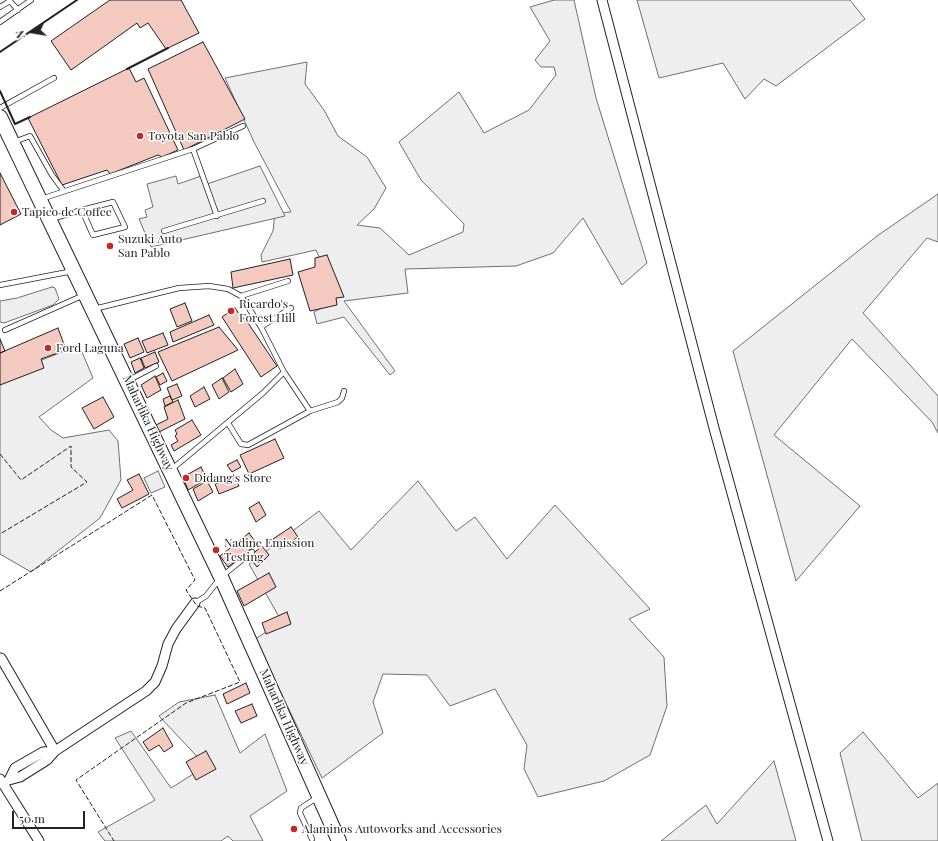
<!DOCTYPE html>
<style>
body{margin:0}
#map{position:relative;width:938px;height:841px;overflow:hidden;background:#fff;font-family:"Playfair Display",serif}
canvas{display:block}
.north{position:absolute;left:12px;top:12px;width:40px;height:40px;-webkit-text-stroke:3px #fff;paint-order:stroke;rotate:258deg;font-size:11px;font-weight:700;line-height:16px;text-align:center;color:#222}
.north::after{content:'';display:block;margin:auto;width:14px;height:18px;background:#222;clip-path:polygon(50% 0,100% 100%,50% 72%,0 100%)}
.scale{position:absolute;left:12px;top:811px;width:73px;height:18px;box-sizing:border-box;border:2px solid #222;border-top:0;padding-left:5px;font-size:12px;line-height:14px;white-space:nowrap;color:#222;-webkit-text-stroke:3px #fff;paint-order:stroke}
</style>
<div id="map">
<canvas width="938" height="841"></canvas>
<div class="north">N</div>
<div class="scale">50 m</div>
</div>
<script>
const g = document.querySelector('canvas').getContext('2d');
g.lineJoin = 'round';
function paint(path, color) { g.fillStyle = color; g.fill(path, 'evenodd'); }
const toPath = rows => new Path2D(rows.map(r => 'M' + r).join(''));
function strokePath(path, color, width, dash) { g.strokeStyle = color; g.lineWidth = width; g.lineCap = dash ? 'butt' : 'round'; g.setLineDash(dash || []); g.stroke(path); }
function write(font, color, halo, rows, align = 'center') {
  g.font = font + ' "Playfair Display",serif'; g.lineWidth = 3; g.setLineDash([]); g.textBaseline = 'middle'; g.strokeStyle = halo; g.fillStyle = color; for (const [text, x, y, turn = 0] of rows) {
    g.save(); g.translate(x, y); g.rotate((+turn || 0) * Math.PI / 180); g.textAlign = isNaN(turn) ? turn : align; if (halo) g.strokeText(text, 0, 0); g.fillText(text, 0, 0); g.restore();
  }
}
const green = toPath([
 [554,0,574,0,596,98,647,263,622,285,583,218,553,253,516,266,405,269,408,293,344,301,395,371,390,375,344,317,317,324,314,312,329,304,336,296,316,250,262,262,261,255,273,231,275,213,291,212,254,142,225,78,307,62,305,84,324,110,338,136,367,157,386,188,374,209,357,225,380,228,409,255,463,232,464,224,421,180,399,142,459,92,484,133,529,110,556,75,554,67,541,67,535,60,550,41,530,7,554,0],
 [637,0,850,0,865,19,776,86,764,79,745,99,723,63,659,78,637,0],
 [938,194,938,242,927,238,863,313,938,396,938,433,932,422,852,339,774,435,860,506,796,581,733,351,877,236,938,194],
 [52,287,55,288,59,299,53,305,4,323,0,322,0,301,17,298,52,287],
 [79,345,93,378,39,417,51,430,63,438,109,430,118,441,121,480,100,518,31,572,0,554,0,377,79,345],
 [418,481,456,531,475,517,507,559,555,505,650,609,629,619,664,657,667,706,650,755,604,781,538,797,524,769,527,745,495,689,450,706,427,675,383,674,373,702,383,733,322,778,255,639,282,622,249,564,319,511,351,550,418,481],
 [215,695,240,753,265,734,287,791,250,816,263,841,233,841,228,836,221,841,105,841,98,832,155,800,115,738,131,731,171,788,206,766,159,716,179,702,215,695],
 [863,732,918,798,938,783,938,841,862,841,840,753,863,732],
 [774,761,796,841,661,841,706,805,717,824,774,761]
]);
paint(green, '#eee');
strokePath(green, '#6f6f6f', 1);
const parking = toPath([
 [260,166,285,216,151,247,139,219,147,217,145,210,153,207,147,184,176,176,178,184,204,175,207,184,260,166],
 [158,471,165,487,151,493,144,478,158,471]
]);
paint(parking, '#ededed');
strokePath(parking, '#6f6f6f', 1);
const building = toPath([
 [110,0,181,0,199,33,166,49,148,23,140,28,137,23,71,70,51,41,110,0],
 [203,42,245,119,184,150,148,69,203,42],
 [129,68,136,82,144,78,178,150,162,157,158,155,110,174,107,170,62,185,28,118,129,68],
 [0,173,21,214,0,225,0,173],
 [327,255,344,297,336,298,337,305,310,311,298,272,315,267,315,258,327,255],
 [290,259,293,275,233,288,231,272,290,259],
 [185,303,192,321,177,327,170,309,185,303],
 [235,308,244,321,246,320,277,366,261,377,222,317,235,308],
 [209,315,214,325,173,342,170,332,209,315],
 [219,327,238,350,172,381,158,352,219,327],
 [58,328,66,350,41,359,44,368,0,385,0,353,58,328],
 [163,333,168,345,147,353,142,341,163,333],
 [138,338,144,352,130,358,124,344,138,338],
 [0,339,5,351,0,353,0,339],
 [155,352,159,362,145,368,141,358,155,352],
 [140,358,144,368,135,373,131,362,140,358],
 [235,369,243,384,231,392,223,378,235,369],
 [163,373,167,381,160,385,156,377,163,373],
 [155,376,161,390,147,398,141,385,155,376],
 [222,378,229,392,219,399,212,385,222,378],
 [177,384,182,396,172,400,167,388,177,384],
 [204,387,210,399,195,407,190,396,204,387],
 [170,396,173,402,165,406,163,399,170,396],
 [103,397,114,417,94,429,82,408,103,397],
 [178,400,185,419,159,432,156,425,168,419,164,407,178,400],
 [192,420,201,435,174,451,171,445,178,441,175,436,177,434,175,430,192,420],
 [275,439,284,458,249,474,240,455,275,439],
 [237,460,241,467,232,472,227,465,237,460],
 [201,467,207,479,188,490,183,477,201,467],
 [139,474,149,494,122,508,117,499,133,490,127,480,139,474],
 [235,477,239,486,219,494,215,484,235,477],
 [207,481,213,492,198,501,193,489,207,481],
 [259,502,266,515,256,522,249,508,259,502],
 [291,527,298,537,280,549,273,539,291,527],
 [249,533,257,544,228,567,220,556,249,533],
 [262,546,269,555,257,567,249,557,262,546],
 [269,573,276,587,244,606,237,591,269,573],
 [287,612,291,624,266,634,262,623,287,612],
 [246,683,250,693,227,704,223,694,246,683],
 [252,704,257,716,241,723,235,711,252,704],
 [163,728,173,746,164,752,159,745,149,751,143,742,163,728],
 [206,751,216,769,196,780,186,762,206,751]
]);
paint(building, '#f3c9c0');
strokePath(building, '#222', 1);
const service = toPath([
 [9,0,18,10],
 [0,7,10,1],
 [0,22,31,0],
 [0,108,54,78],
 [14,142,30,136,52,175,63,190],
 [193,149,217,216],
 [41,199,193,149,243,126],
 [51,219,82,210,113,202,125,227,93,235,82,210],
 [164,231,263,201],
 [0,285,73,271],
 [94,309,179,288,209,286,228,289,241,296,288,281],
 [261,327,291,308],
 [5,330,84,295],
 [284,372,310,411],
 [129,380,156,366],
 [228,423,241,444,248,445,310,411,338,402,342,398,344,391],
 [172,469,263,393,284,372,261,327,241,296],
 [195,603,206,596,221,577,252,552],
 [312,839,300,813,301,808,318,797]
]);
const minor = toPath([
 [602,0,714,428,828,841],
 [0,658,1,658,55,751],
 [0,779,39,841],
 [9,780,20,777,47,760,55,751,146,691,155,682,162,666,168,644,176,629,195,603],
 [9,780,15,768,43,752,55,751]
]);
const primary = toPath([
 [0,117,221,577,339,841]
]);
strokePath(service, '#222', 6);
strokePath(minor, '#222', 11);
strokePath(primary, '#222', 16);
strokePath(service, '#fff', 4.5);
strokePath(minor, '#fff', 9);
strokePath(primary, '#fff', 14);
strokePath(toPath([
 [0,454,21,480,71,446,71,467,87,482,0,534],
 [0,591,152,495,195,580,186,590,197,606,205,608,240,682,186,703,76,780,114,841]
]), '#222', 1, [5, 2]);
strokePath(toPath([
 [0,52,77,0],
 [127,69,168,48],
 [0,91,15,124,30,117]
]), '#222', 2);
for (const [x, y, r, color] of [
 [140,136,4,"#c62828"],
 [14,212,4,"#c62828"],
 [110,246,4,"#c62828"],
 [231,311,4,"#c62828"],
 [48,348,4,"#c62828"],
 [186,478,4,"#c62828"],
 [216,550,4,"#c62828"],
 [294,829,4,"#c62828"]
]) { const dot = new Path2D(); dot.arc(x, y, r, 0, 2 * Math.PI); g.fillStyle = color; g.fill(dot); strokePath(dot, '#fff', 1.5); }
write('12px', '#222', '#fff', [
 ["Toyota San Pablo",148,136],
 ["Tapico de Coffee",22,212],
 ["Suzuki Auto",118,239],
 ["San Pablo",118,253],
 ["Ricardo's",239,304],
 ["Forest Hill",239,318],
 ["Ford Laguna",56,348],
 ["Didang's Store",194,478],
 ["Nadine Emission",224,543],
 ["Testing",224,557],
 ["Alaminos Autoworks and Accessories",302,829]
], 'left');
write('12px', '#222', '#fff', [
 ["Maharlika Highway",148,423,65],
 ["Maharlika Highway",284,717,66]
]);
</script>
